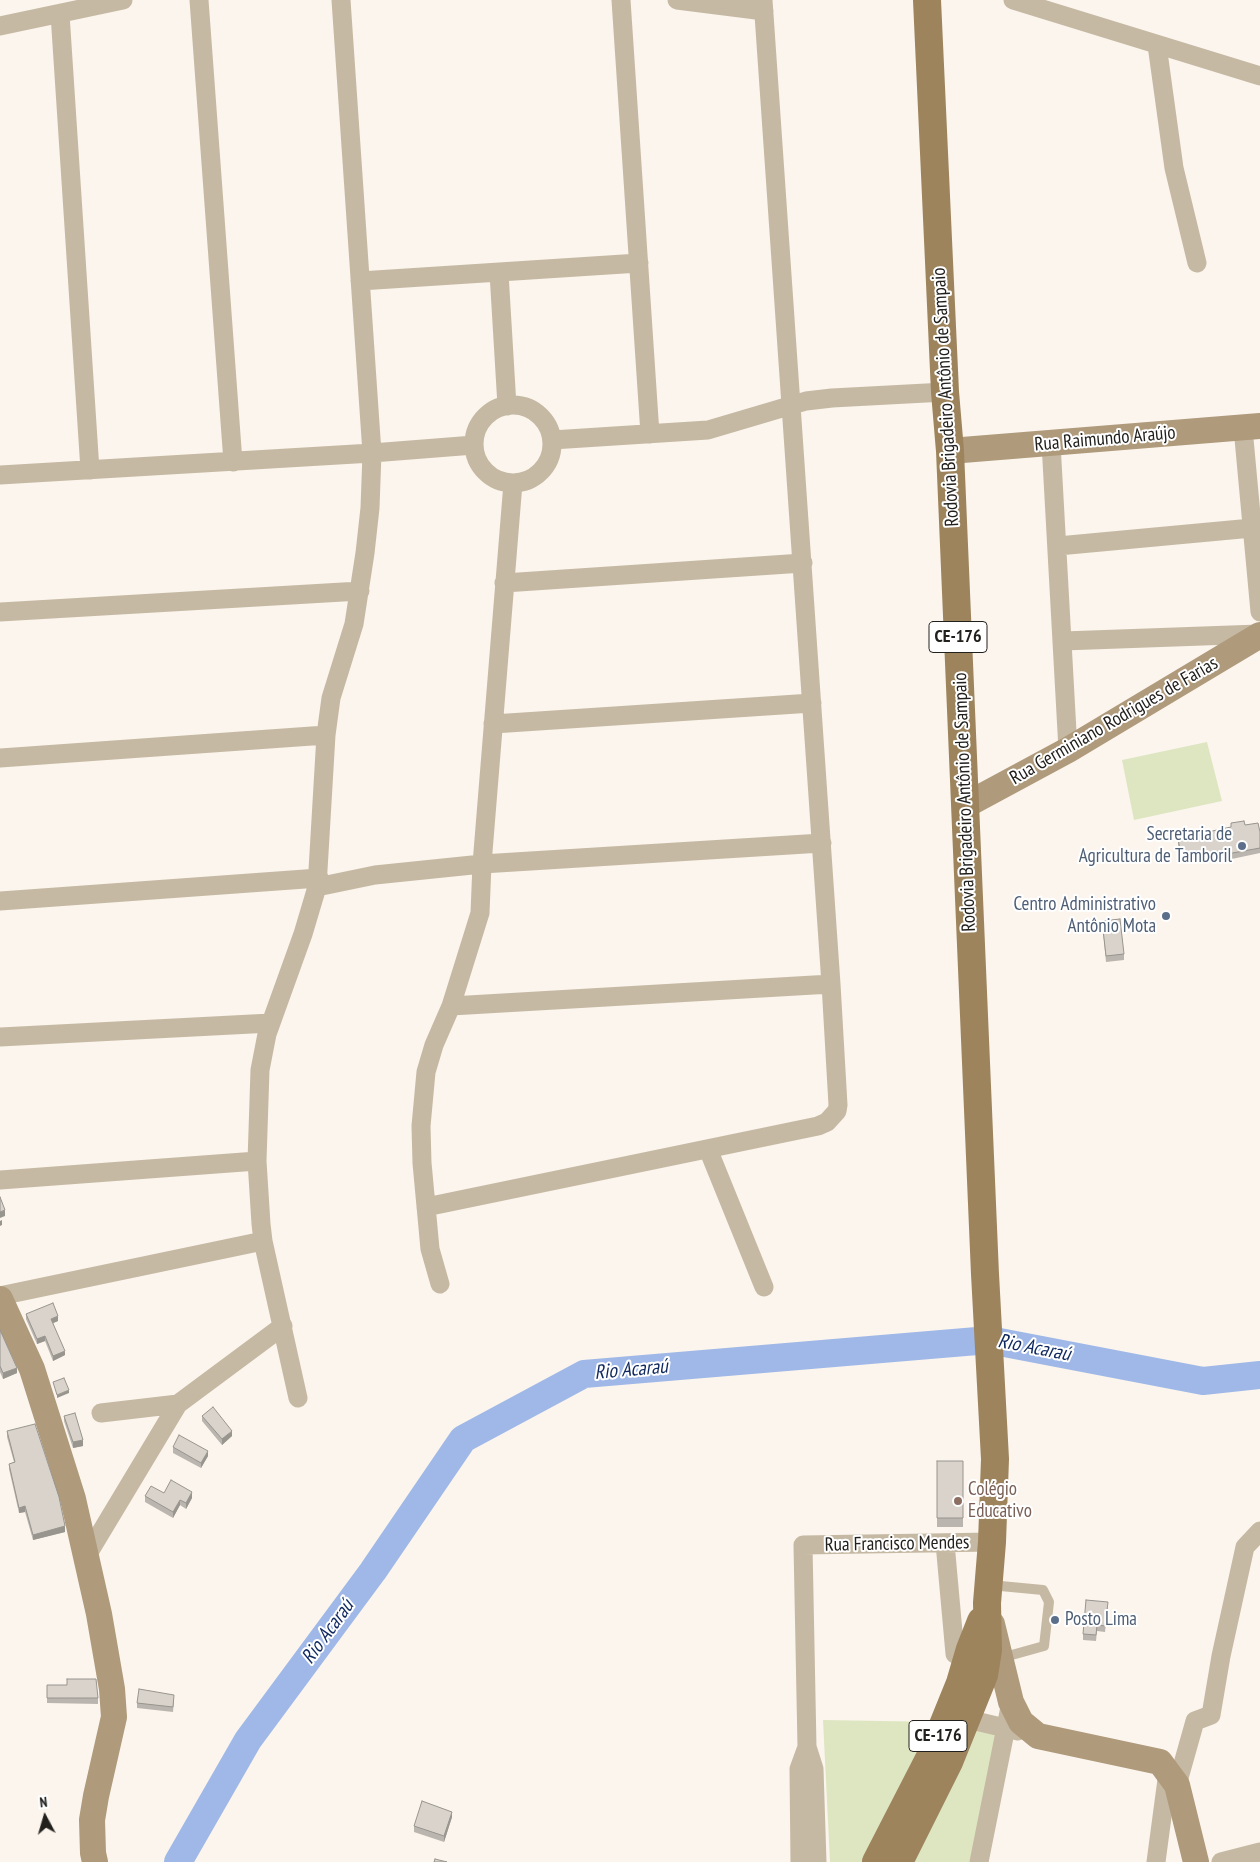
<!DOCTYPE html>
<meta charset="utf-8">
<style>
body{margin:0}
#map{position:relative;width:1260px;height:1862px;overflow:hidden;background:#fbf5ed;font-family:"PT Sans Narrow",sans-serif}
canvas{display:block}
.north{position:absolute;left:20px;top:1792px;width:50px;height:50px;-webkit-text-stroke:4px #fff;paint-order:stroke;rotate:354deg;font-size:14px;font-weight:700;line-height:20px;text-align:center;color:#22201d}
.north::after{content:'';display:block;margin:auto;width:18px;height:22px;background:#22201d;clip-path:polygon(50% 0,100% 100%,50% 72%,0 100%)}
</style>
<div id="map">
<canvas width="1260" height="1862"></canvas>
<div class="north">N</div>
</div>
<script>
const g = document.querySelector('canvas').getContext('2d');
g.lineJoin = 'round';
function paint(path, color) { g.fillStyle = color; g.fill(path, 'evenodd'); }
const toPath = rows => new Path2D(rows.map(r => 'M' + r).join(''));
function strokePath(path, color, width, dash) { g.strokeStyle = color; g.lineWidth = width; g.lineCap = dash ? 'butt' : 'round'; g.setLineDash(dash || []); g.stroke(path); }
function write(font, color, halo, rows, align = 'center') {
  g.font = font + ' "PT Sans Narrow",sans-serif'; g.lineWidth = 4; g.setLineDash([]); g.textBaseline = 'middle'; g.strokeStyle = halo; g.fillStyle = color; for (const [text, x, y, turn = 0] of rows) {
    g.save(); g.translate(x, y); g.rotate((+turn || 0) * Math.PI / 180); g.textAlign = isNaN(turn) ? turn : align; if (halo) g.strokeText(text, 0, 0); g.fillText(text, 0, 0); g.restore();
  }
}
paint(toPath([
 [1207,742,1222,801,1134,820,1122,760],
 [979,1714,1001,1720,978,1862,905,1862],
 [823,1720,940,1722,868,1862,830,1862]
]), '#dee6c1');
strokePath(toPath([
 [178,1862,248,1740,373,1571,463,1439,584,1374,989,1340,1203,1381,1260,1375]
]), '#9fb8e7', 28);
strokePath(toPath([
 [990,1585,1043,1590,1049,1602,1044,1646,1001,1658]
]), '#c6b9a3', 10);
strokePath(toPath([
 [199,0,233,462],
 [621,0,650,434],
 [677,0,764,11],
 [1013,0,1260,76],
 [60,14,90,470],
 [0,26,123,0],
 [1157,45,1174,168,1197,263],
 [499,273,507,406],
 [360,281,639,263],
 '474 444a39 39 0 1 1 78 0a39 39 0 1 1-78 0Z',
 [1243,428,1260,612],
 [552,440,708,430,806,401,832,398,945,392],
 [1051,443,1068,750],
 [0,475,372,453,474,445],
 [1058,546,1252,528],
 [504,583,803,563],
 [0,612,360,591],
 [1063,641,1259,634],
 [493,724,812,703],
 [0,758,326,735],
 [317,887,375,875,482,864,822,843],
 [0,901,319,878],
 [451,1006,831,984],
 [0,1037,271,1023],
 [708,1149,764,1287],
 [0,1180,257,1161],
 [426,1207,818,1126,827,1122,837,1111,838,1105,831,984,763,0],
 [440,1284,430,1249,422,1163,421,1126,426,1072,434,1045,451,1006,480,913,482,864,513,483],
 [0,1296,263,1241],
 [298,1398,263,1241,261,1224,257,1161,260,1070,267,1034,303,934,317,887,326,735,331,698,354,624,365,553,370,508,372,453,341,0],
 [101,1413,178,1404],
 [945,1543,955,1654,967,1660],
 [86,1557,178,1404,283,1326],
 [967,1719,1018,1731],
 [1177,1785,1195,1721,1211,1715,1221,1656,1245,1547,1260,1531],
 [800,1862,799,1769,807,1747],
 [817,1862,814,1769,807,1747,803,1545,992,1542],
 [979,1862,1011,1702],
 [1156,1862,1168,1772],
 [1221,1862,1260,1852]
]), '#c6b9a3', 19);
strokePath(toPath([
 [950,451,1260,426],
 [966,805,1068,750,1260,635],
 [0,1299,32,1369,73,1499,99,1614,112,1689,114,1717,96,1796,92,1820,93,1853,95,1862],
 [992,1624,1011,1702,1021,1722,1038,1736,1160,1762,1177,1785,1196,1862]
]), '#af9a7b', 26);
strokePath(toPath([
 [876,1862,930,1757,960,1683,970,1649,981,1621],
 [899,1862,949,1762,984,1675,988,1650,987,1603,992,1542,995,1459,985,1274,950,451,945,392,927,0]
]), '#9d845d', 28);
paint(toPath([
 [1231,823,1245,825,1260,832,1260,853,1227,860,1226,855,1181,862,1178,843,1178,838,1184,837,1184,832,1203,833,1231,827],
 [1102,921,1124,954,1124,960,1106,962],
 [26,1314,58,1321,53,1323,65,1355,53,1361,45,1341,37,1344,26,1319],
 [0,1330,17,1373,3,1379,0,1372],
 [64,1416,83,1446,73,1448,64,1421],
 [202,1416,232,1436,222,1445,202,1421],
 [7,1431,65,1532,33,1540,25,1512,19,1513,9,1469,9,1464,14,1462,7,1437],
 [173,1447,208,1456,201,1468,173,1453],
 [937,1461,963,1461,963,1527,937,1527],
 [164,1493,192,1498,186,1509,180,1505,173,1518,145,1502,145,1496],
 [1108,1607,1105,1632,1097,1631,1096,1641,1083,1640,1083,1634],
 [47,1685,98,1698,98,1704,47,1703],
 [174,1700,173,1712,137,1708,137,1703],
 [452,1817,444,1842,414,1832,414,1826]
]), '#bbb5af');
paint(toPath([
 [5,1210,5,1216,0,1218,0,1212],
 [2,1220,2,1225,0,1226,0,1221],
 [58,1316,58,1321,51,1324,51,1319],
 [45,1336,45,1341,37,1344,37,1339],
 [65,1351,65,1355,53,1361,53,1356],
 [17,1368,17,1373,3,1379,3,1373],
 [69,1390,69,1393,57,1398,57,1395],
 [232,1431,232,1436,222,1445,222,1439],
 [83,1440,83,1446,73,1448,73,1442],
 [208,1451,208,1456,201,1468,201,1463],
 [192,1492,192,1498,186,1509,186,1503],
 [180,1500,180,1505,173,1518,173,1512],
 [25,1506,25,1512,19,1513,19,1508],
 [65,1526,65,1532,33,1540,33,1535],
 [452,1812,452,1817,444,1842,444,1836]
]), '#98948e');
const building = toPath([
 [1244,821,1245,825,1258,823,1260,832,1260,848,1227,854,1226,850,1181,857,1178,838,1184,837,1184,832,1202,828,1203,833,1231,827,1231,823,1244,821],
 [1120,919,1124,954,1106,956,1102,921,1120,919],
 [0,1197,5,1210,0,1212,0,1197],
 [53,1303,58,1316,51,1319,65,1351,53,1356,45,1336,37,1339,26,1314,53,1303],
 [0,1330,17,1368,3,1373,0,1366,0,1330],
 [64,1378,69,1390,57,1395,53,1382,64,1378],
 [213,1407,232,1431,222,1439,202,1416,213,1407],
 [75,1413,83,1440,73,1442,64,1416,75,1413],
 [35,1424,59,1497,65,1526,33,1535,25,1506,19,1508,9,1464,15,1462,7,1431,35,1424],
 [179,1435,208,1451,201,1463,173,1447,179,1435],
 [937,1461,963,1461,963,1518,937,1518,937,1461],
 [171,1480,192,1492,186,1503,180,1500,173,1512,145,1496,151,1486,164,1493,171,1480],
 [1086,1600,1108,1602,1105,1626,1097,1625,1096,1635,1083,1634,1086,1600],
 [67,1679,96,1679,98,1698,47,1698,47,1685,67,1685,67,1679],
 [139,1689,174,1695,173,1707,137,1703,139,1689],
 [422,1801,452,1812,444,1836,414,1826,422,1801],
 [435,1859,447,1862,434,1862,435,1859]
]);
paint(building, '#d9d3cb');
strokePath(building, '#98948e', 1);
for (const [x, y, r, color] of [
 [1242,846,5,"#5c6f8a"],
 [1166,916,5,"#5c6f8a"],
 [958,1501,5,"#8d6e63"],
 [1055,1620,5,"#5c6f8a"]
]) { const dot = new Path2D(); dot.arc(x, y, r, 0, 2 * Math.PI); g.fillStyle = color; g.fill(dot); strokePath(dot, '#fff', 2); }
for (const [x, y, w] of [
 [958,637,58],
 [938,1736,58]
]) { const box = new Path2D(); box.roundRect(x - w / 2, y - 15.5, w, 31, 4); g.fillStyle = '#fff'; g.fill(box); strokePath(box, '#22201d', 1); }
write('bold 18px', '#22201d', null, [
 ["CE-176",958,637],
 ["CE-176",938,1736]
]);
write('19px', '#22201d', '#fff', [
 ["Rodovia Brigadeiro Antônio de Sampaio",946,397,-93],
 ["Rua Raimundo Araújo",1105,439,-5],
 ["Rua Germiniano Rodrigues de Farias",1114,721,-30],
 ["Rodovia Brigadeiro Antônio de Sampaio",965,802,-92],
 ["Rua Francisco Mendes",897,1544,-1]
]);
write('19px', '#4e5e75', '#fff', [
 ["Secretaria de",1232,835],
 ["Agricultura de Tamboril",1232,857],
 ["Centro Administrativo",1156,905],
 ["Antônio Mota",1156,927],
 ["Posto Lima",1065,1620,"left"]
], 'right');
write('19px', '#785e54', '#fff', [
 ["Colégio",968,1490],
 ["Educativo",968,1512]
], 'left');
write('italic 20px', '#0f285f', '#fff', [
 ["Rio Acaraú",1034,1348,11],
 ["Rio Acaraú",631,1370,-5],
 ["Rio Acaraú",328,1632,-54]
]);
</script>
